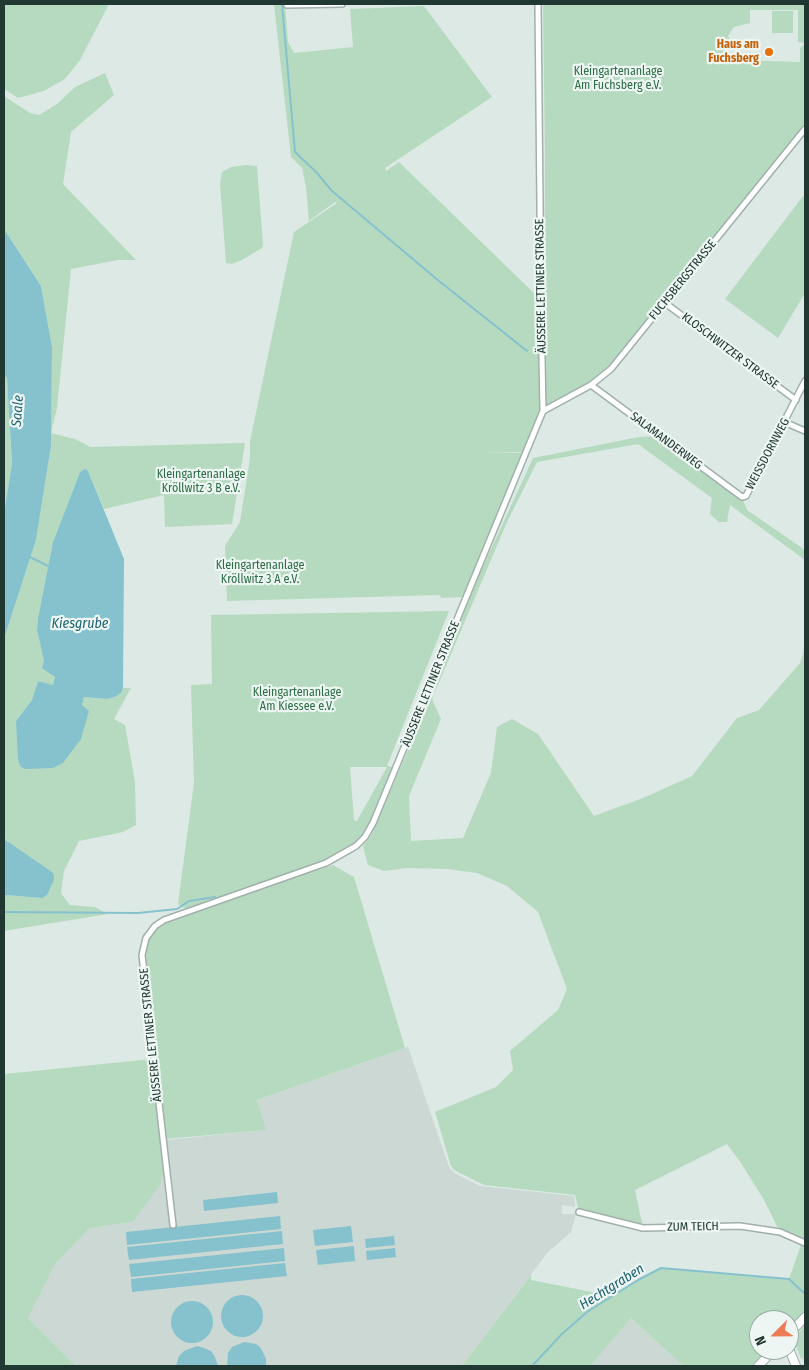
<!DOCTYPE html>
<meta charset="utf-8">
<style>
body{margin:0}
#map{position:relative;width:809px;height:1370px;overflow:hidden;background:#dde9e4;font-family:"Fira Sans Condensed",sans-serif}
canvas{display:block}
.frame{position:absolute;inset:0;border:5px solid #203831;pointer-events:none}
.north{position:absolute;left:749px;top:1310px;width:50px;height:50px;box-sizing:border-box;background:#edf6f2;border:1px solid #9baaa5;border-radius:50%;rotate:247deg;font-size:14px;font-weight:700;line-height:20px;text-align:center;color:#203831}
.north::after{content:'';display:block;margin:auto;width:18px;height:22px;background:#ed7c57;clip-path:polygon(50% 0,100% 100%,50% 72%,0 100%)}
</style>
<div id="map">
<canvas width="809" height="1370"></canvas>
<div class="frame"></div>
<div class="north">N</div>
</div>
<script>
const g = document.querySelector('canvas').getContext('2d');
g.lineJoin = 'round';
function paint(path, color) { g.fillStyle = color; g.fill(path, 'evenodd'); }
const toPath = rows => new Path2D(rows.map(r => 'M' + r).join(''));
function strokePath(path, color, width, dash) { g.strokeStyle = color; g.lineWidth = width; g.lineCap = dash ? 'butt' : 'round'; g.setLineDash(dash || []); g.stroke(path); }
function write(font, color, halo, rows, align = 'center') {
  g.font = font + ' "Fira Sans Condensed",sans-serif'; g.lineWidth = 4.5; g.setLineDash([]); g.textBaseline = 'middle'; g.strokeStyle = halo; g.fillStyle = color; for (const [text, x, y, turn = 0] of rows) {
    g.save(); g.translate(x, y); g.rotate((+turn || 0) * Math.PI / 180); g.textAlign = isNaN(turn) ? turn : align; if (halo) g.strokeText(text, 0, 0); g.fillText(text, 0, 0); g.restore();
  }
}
paint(toPath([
 [408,1047,449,1167,454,1173,480,1186,574,1196,575,1207,562,1205,562,1214,576,1214,571,1232,548,1252,462,1366,76,1366,28,1318,55,1264,90,1228,133,1222,162,1175,171,1174,166,1140,265,1130,257,1100],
 [631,1318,683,1366,592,1366,590,1365]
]), '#ccd8d3');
paint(toPath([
 [4,4,109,4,80,60,65,79,44,91,18,98,4,89],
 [274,4,285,4,288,42,294,53,353,47,350,9,424,6,492,97,385,168,386,171,399,162,539,298,544,406,545,159,543,4,805,4,805,43,798,42,798,10,750,10,750,23,734,27,728,36,734,45,725,52,730,60,800,62,800,48,805,44,805,129,611,369,596,381,544,410,526,452,484,453,523,453,463,597,441,598,440,595,227,601,225,546,240,522,250,458,250,441,294,232,337,203,335,202,309,221,306,187,302,168,291,157],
 [772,11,793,11,793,33,772,33],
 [105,73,114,95,71,132,63,184,136,260,118,260,71,269,57,408,51,433,75,439,91,447,245,443,232,524,165,527,164,495,104,509,88,471,80,472,53,542,38,618,37,630,44,661,55,677,53,685,38,681,32,700,16,721,82,705,84,697,107,699,115,697,121,693,123,688,131,688,114,719,125,725,135,782,136,825,123,832,79,841,64,871,61,893,70,905,95,907,108,914,4,931,4,895,42,898,9,842,4,839,4,639,36,540,51,446,52,347,41,286,4,229,4,96,30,113,39,115,57,104,75,87],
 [246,165,257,166,263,245,262,248,242,260,232,264,226,263,220,184,222,172,231,167],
 [803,196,805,197,805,293,778,338,725,299],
 [4,375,7,377,12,463,4,514],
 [658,436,742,497,747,510,805,550,805,560,730,505,727,522,719,522,710,514,712,498,638,444,537,462,507,522,432,699,441,719,409,796,411,841,463,838,491,773,497,727,512,719,538,734,594,816,643,798,692,776,737,718,759,710,800,663,805,647,805,1313,789,1330,789,1320,759,1320,759,1350,770,1350,754,1366,683,1366,631,1318,591,1365,592,1366,462,1366,531,1275,531,1280,612,1296,638,1280,661,1268,789,1279,802,1242,780,1232,764,1200,741,1163,727,1144,635,1190,643,1228,579,1212,575,1195,484,1185,454,1170,451,1166,435,1112,496,1087,513,1070,510,1051,558,1010,567,989,538,912,507,886,477,873,447,869,408,868,384,871,368,865,363,846,371,836,431,697,433,699,440,671,480,573,533,458,639,437],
 [449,611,387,766,394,767,371,823,368,823,365,837,356,846,326,863,188,910,178,904,194,783,191,685,212,684,211,615],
 [350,767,387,767,357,821,354,820],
 [333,865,354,877,405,1048,257,1100,266,1130,165,1139,166,1174,162,1175,160,1185,133,1222,90,1228,55,1264,28,1318,76,1366,4,1366,4,1074,152,1059,143,957,146,941,152,932,161,924,189,912],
 [805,1324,805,1363,803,1358,801,1359,794,1340]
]), '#b6dac0');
paint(toPath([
 [4,229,41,286,52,347,51,446,36,540,4,639,4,514,12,463,7,378,4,375],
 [85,469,88,471,124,559,123,688,121,693,115,697,107,699,84,697,82,705,89,711,81,739,63,763,53,768,25,769,20,766,18,759,16,721,32,700,38,681,53,685,55,677,42,668,44,661,37,630,38,618,53,542,80,472],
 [4,839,52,872,54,875,54,880,47,895,42,898,4,895],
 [277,1192,278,1203,204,1211,203,1200],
 [280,1216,281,1229,127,1245,126,1232],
 [351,1226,353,1242,315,1246,313,1230],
 [282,1231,283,1244,129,1260,127,1247],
 [394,1236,395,1245,366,1248,365,1239],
 [354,1246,355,1261,318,1265,316,1250],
 [284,1248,285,1261,131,1277,129,1264],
 [395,1248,396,1257,367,1260,366,1251],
 [285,1263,287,1276,132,1292,131,1279],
 '221 1316a21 21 0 1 1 42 0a21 21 0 1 1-42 0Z',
 '171 1322a21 21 0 1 1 42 0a21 21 0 1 1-42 0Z',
 [244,1342,256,1344,261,1348,266,1359,266,1366,227,1366,228,1353,232,1347],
 [197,1346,204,1348,211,1351,215,1357,218,1366,176,1366,179,1356,184,1351]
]), '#86c2cd');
strokePath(toPath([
 [282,4,295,152,317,173,332,191,439,281,527,351],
 [30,557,48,566],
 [4,912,138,913,177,909,189,901,215,897],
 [532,1366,562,1334,587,1312,638,1280,661,1268,789,1279,805,1294]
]), '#86c2cd', 2);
const street = toPath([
 [287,4,287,5,342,4],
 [665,303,796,400],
 [591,385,742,497,746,496,805,381],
 [543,411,591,385,611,369,805,129],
 [784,422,805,431],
 [579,1212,643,1228,740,1226,780,1232,805,1243],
 [173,1225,142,955,146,938,155,926,164,920,326,863,356,846,365,837,373,823,543,411,541,306,538,4]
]);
const secondary = toPath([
 [789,1334,805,1317],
 [789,1349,796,1366],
 [758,1366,774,1350]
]);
strokePath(street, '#a1b0ab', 8);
strokePath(secondary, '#9db4ac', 10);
strokePath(street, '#fff', 5);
strokePath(secondary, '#fff', 8);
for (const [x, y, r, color] of [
 [769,52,5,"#e8710a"]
]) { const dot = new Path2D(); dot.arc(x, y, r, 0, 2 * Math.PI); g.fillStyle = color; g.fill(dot); strokePath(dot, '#edf6f2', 2); }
write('bold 12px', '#c56008', '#edf6f2', [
 ["Haus am",759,45],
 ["Fuchsberg",759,59]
], 'right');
write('12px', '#2c6d45', '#edf6f2', [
 ["Kleingartenanlage",618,72],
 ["Am Fuchsberg e.V.",618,86],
 ["Kleingartenanlage",201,475],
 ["Kröllwitz 3 B e.V.",201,489],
 ["Kleingartenanlage",260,566],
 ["Kröllwitz 3 A e.V.",260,580],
 ["Kleingartenanlage",297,693],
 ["Am Kiessee e.V.",297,707]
]);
write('12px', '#203831', '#edf6f2', [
 ["FUCHSBERGSTRASSE",683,280,-51],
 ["ÄUSSERE LETTINER STRASSE",541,286,-91],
 ["KLOSCHWITZER STRASSE",730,351,37],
 ["SALAMANDERWEG",666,441,37],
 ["WEISSDORNWEG",768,454,-62],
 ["ÄUSSERE LETTINER STRASSE",431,684,-68],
 ["ÄUSSERE LETTINER STRASSE",151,1035,-96],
 ["ZUM TEICH",693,1227,-1]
]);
write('italic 14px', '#1d6371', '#edf6f2', [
 ["Saale",18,411,-86],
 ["Kiesgrube",80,624],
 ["Hechtgraben",612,1287,-32]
]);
</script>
